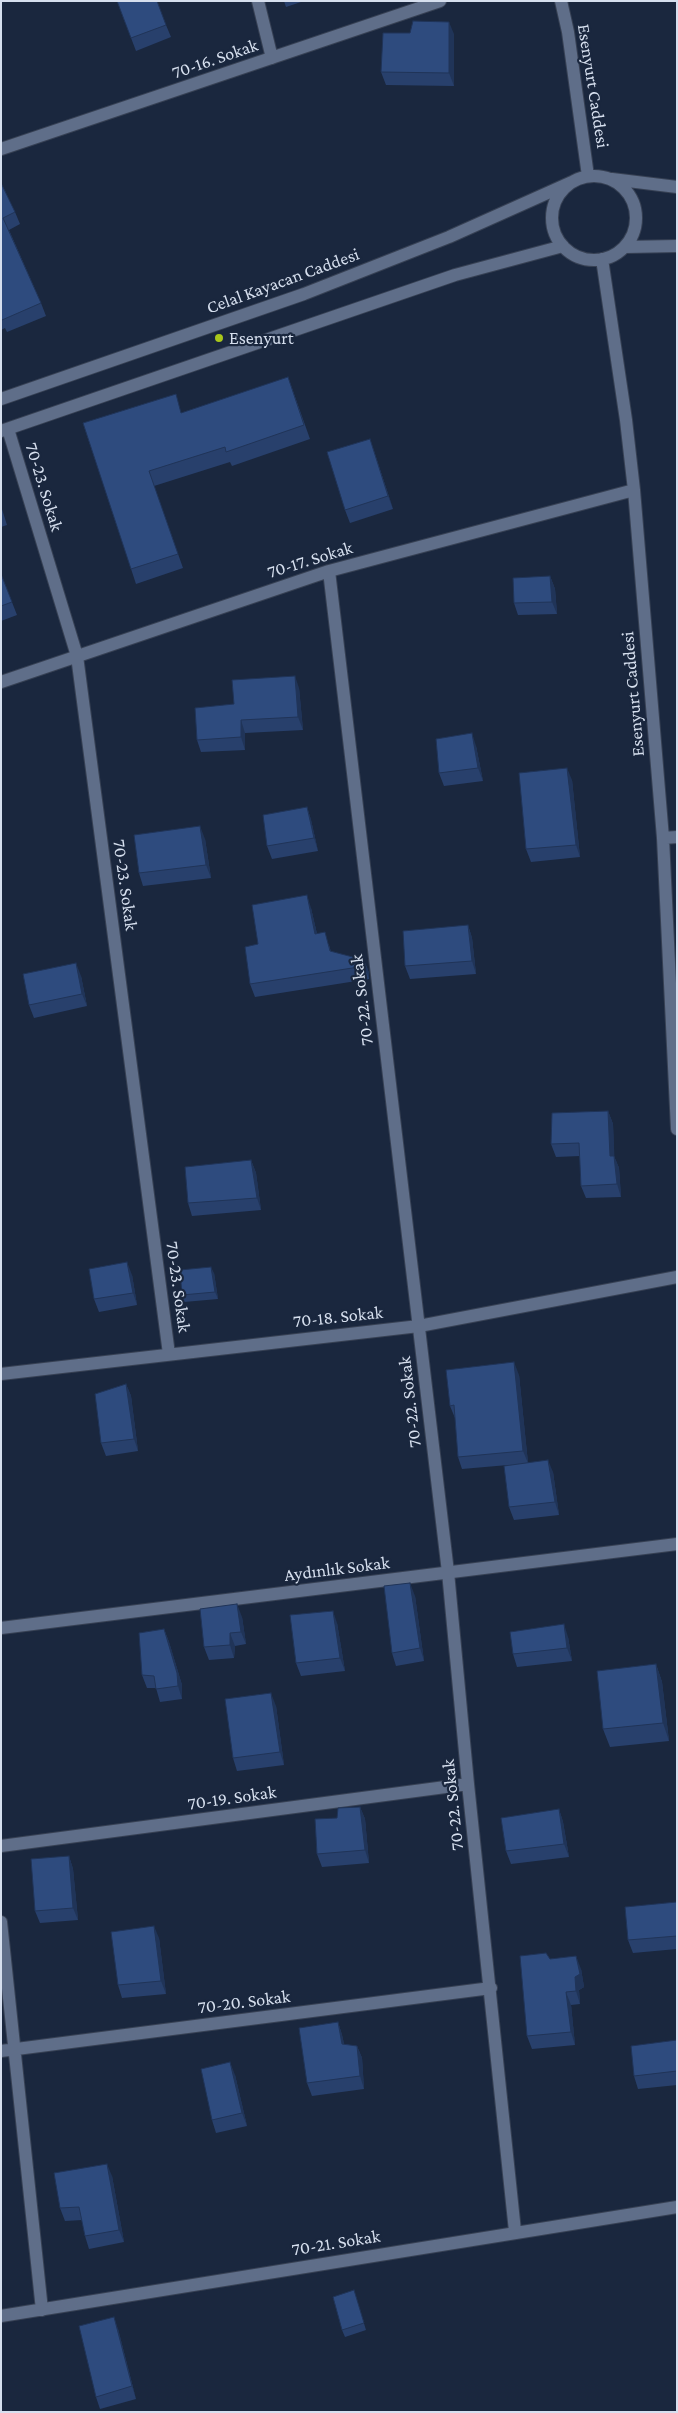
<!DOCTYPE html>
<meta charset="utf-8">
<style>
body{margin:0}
#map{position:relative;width:678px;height:2413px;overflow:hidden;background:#1a273e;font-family:"Crimson Pro",serif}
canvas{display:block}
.frame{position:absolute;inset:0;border:2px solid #d6dfee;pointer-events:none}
</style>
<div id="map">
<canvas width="678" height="2413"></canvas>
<div class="frame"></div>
</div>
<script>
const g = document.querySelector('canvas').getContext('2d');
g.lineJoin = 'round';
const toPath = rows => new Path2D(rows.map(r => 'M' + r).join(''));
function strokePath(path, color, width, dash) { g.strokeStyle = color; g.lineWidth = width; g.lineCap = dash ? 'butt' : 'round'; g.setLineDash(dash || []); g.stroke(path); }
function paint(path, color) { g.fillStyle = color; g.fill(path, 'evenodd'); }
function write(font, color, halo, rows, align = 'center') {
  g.font = font + ' "Crimson Pro",serif'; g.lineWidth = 4.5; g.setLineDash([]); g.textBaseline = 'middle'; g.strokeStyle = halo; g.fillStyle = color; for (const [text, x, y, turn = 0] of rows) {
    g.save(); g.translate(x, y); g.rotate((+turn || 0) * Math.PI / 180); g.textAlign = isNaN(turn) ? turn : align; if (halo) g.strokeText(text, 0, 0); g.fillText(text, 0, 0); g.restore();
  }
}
const minor = toPath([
 [258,1,272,58],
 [561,1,568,32,588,176],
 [1,149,440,1],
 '552 218a42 42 0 1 1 84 0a42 42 0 1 1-84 0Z',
 [612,179,677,187],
 [625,247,677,246],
 [602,259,626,420,634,490,663,838,677,1129],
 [1,399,304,294,449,237,572,182],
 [8,429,77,656,169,1354],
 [1,431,455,275,563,246],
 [329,571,448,1572,468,1784,515,2231],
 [1,682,329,571,634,490],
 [663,838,677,837],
 [1,1374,419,1326,677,1277],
 [1,1628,677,1544],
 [1,1846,468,1784],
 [1,1922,42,2310],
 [1,2051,491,1988],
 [1,2316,677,2207]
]);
strokePath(minor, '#374154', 14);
strokePath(minor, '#5f6e89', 12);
paint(toPath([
 [117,1,166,25,171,37,136,51],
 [284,1,304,1,286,7],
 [454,34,454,86,386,85,381,72],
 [1,183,15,212,20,224,9,230,41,303,46,316,7,332,5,328,1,330],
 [288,377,310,439,232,466,230,462,154,486,183,568,136,584,83,423,182,413],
 [370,439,393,509,350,523,345,510],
 [1,506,7,525,1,527],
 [1,574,17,615,1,621],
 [550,576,555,589,557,614,518,615,514,603],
 [299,688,303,730,245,733,245,750,201,752,197,740,234,704],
 [476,746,483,781,444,786,439,773],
 [572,780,580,857,531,862,526,849],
 [307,807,311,820,318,851,272,859,267,846],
 [205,839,211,878,143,886,139,873],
 [311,908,317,934,329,945,331,952,364,960,369,973,369,979,255,997,250,984,258,944],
 [468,925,472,938,476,974,410,979,405,966],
 [81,976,87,1006,34,1018,29,1005],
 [608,1111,613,1124,614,1156,619,1168,621,1197,586,1198,581,1186,580,1156,556,1157,551,1144],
 [251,1160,256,1173,261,1210,192,1216,188,1203],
 [214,1273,218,1299,184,1302,182,1295],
 [132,1275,137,1305,99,1312,94,1299],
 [519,1375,528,1463,553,1472,559,1515,514,1520,509,1507,508,1465,462,1469,458,1457,455,1418,450,1406],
 [126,1384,131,1396,138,1451,106,1456,101,1443],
 [415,1596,424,1661,396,1666,392,1653],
 [242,1617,246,1644,235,1646,234,1658,209,1660,204,1647],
 [337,1623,345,1671,301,1676,296,1663],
 [164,1629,169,1642,182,1685,182,1699,160,1702,156,1688,147,1688,142,1675],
 [568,1637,572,1661,517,1667,513,1654],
 [656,1664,662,1682,669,1741,610,1747,603,1729],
 [276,1706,284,1765,237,1771,233,1758],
 [360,1807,365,1819,369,1863,322,1867,317,1854],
 [559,1809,563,1822,569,1857,511,1864,506,1851],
 [69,1856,73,1869,78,1920,40,1923,35,1911],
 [677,1902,677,1949,633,1953,628,1940],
 [159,1938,166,1994,122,1998,118,1985],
 [550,1959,581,1969,584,1987,579,1990,580,2004,571,2005,575,2045,532,2049,527,2036],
 [338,2022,342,2035,344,2044,357,2046,362,2058,364,2089,312,2096,307,2083],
 [677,2040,677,2085,638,2089,634,2076],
 [235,2075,247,2126,216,2133,212,2120],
 [112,2176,124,2242,89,2249,85,2236,82,2220,65,2221,60,2208],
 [356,2297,366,2330,345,2337,342,2330],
 [118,2329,136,2399,100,2409,96,2397]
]), '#28406c');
paint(toPath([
 [449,22,454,34,454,86,449,73],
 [370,439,374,451,393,509,388,496],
 [550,576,555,589,557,614,552,602],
 [295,676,299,688,303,730,298,717],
 [241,720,245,733,245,750,241,737],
 [472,733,476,746,483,781,478,768],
 [567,768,572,780,580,857,576,845],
 [307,807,311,820,318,851,314,838],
 [200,826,205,839,211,878,206,865],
 [307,895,311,908,320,947,315,934],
 [468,925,472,938,476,974,472,961],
 [364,960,369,973,369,979,365,966],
 [76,963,81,976,87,1006,82,994],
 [608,1111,613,1124,615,1169,610,1156],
 [614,1156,619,1168,621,1197,617,1184],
 [251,1160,256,1173,261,1210,257,1198],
 [127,1262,132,1275,137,1305,133,1293],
 [211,1267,214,1273,218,1299,215,1292],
 [514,1362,519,1375,528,1463,523,1451],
 [126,1384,131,1396,138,1451,134,1439],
 [548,1460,553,1472,559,1515,555,1502],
 [410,1583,415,1596,424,1661,420,1648],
 [237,1604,242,1617,246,1644,241,1632],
 [333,1611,337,1623,345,1671,340,1658],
 [564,1624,568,1637,572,1661,567,1648],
 [164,1629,169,1642,182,1685,182,1699,178,1686],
 [230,1633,235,1646,234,1658,230,1645],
 [656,1664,662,1682,669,1741,663,1723],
 [271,1693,276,1706,284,1765,280,1752],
 [360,1807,365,1819,369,1863,365,1850],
 [559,1809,563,1822,569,1857,564,1844],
 [69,1856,73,1869,78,1920,73,1908],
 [154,1926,159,1938,166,1994,161,1981],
 [576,1956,581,1969,584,1987,579,1990,580,2004,576,1991,575,1977],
 [566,1992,571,2005,575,2045,571,2032],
 [338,2022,342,2035,347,2056,342,2044],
 [357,2046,362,2058,364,2089,360,2076],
 [230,2062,235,2075,247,2126,242,2113],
 [107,2164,112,2176,124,2242,119,2230],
 [114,2317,118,2329,136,2399,132,2386]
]), '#203458');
const building = toPath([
 [117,1,157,1,166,25,131,38,117,1],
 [413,21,449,22,449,73,381,72,383,33,410,33,413,21],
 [1,183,15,212,3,218,41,303,2,320,1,317,1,183],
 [288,377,304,425,226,452,225,447,149,471,178,554,131,569,83,423,176,394,181,413,288,377],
 [370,439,388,496,345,510,327,452,370,439],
 [1,574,12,602,1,606,1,574],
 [550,576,552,602,514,603,513,578,550,576],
 [295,676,298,717,241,720,241,737,197,740,195,708,234,704,232,680,295,676],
 [472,733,478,768,439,773,436,739,472,733],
 [567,768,576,845,526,849,519,773,567,768],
 [307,807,314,838,267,846,263,815,307,807],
 [200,826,206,865,139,873,134,835,200,826],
 [307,895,315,934,325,932,330,951,364,960,365,966,250,984,245,947,258,944,252,905,307,895],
 [468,925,472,961,405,966,403,931,468,925],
 [76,963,82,994,29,1005,23,974,76,963],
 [608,1111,610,1156,614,1156,617,1184,581,1186,579,1143,551,1144,552,1113,608,1111],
 [251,1160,257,1198,188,1203,185,1167,251,1160],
 [127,1262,133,1293,94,1299,89,1269,127,1262],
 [211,1267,215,1292,182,1295,180,1270,211,1267],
 [514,1362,523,1451,458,1457,454,1405,450,1406,446,1370,514,1362],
 [126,1384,134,1439,101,1443,95,1394,126,1384],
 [548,1460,555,1502,509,1507,504,1466,548,1460],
 [410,1583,420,1648,392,1653,384,1586,410,1583],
 [237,1604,241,1632,230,1633,230,1645,204,1647,200,1609,237,1604],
 [333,1611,340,1658,296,1663,290,1615,333,1611],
 [564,1624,567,1648,513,1654,510,1632,564,1624],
 [164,1629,177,1673,178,1686,156,1689,154,1676,142,1675,139,1633,164,1629],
 [656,1664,663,1723,603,1729,597,1671,656,1664],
 [271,1693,280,1752,233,1758,225,1699,271,1693],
 [360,1807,365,1850,317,1854,315,1819,337,1818,338,1808,360,1807],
 [559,1809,564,1844,506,1851,501,1818,559,1809],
 [69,1856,73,1908,35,1911,31,1859,69,1856],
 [677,1902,677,1936,628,1940,625,1907,677,1902],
 [154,1926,161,1981,118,1985,111,1932,154,1926],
 [546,1953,550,1959,576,1956,580,1974,575,1977,576,1991,566,1992,571,2032,527,2036,520,1956,546,1953],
 [338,2022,342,2044,357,2046,360,2076,307,2083,299,2028,338,2022],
 [677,2040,677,2071,634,2076,631,2046,677,2040],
 [230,2062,242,2113,212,2120,201,2069,230,2062],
 [107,2164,119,2230,85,2236,79,2207,60,2208,54,2173,107,2164],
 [354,2290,364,2323,342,2330,333,2297,354,2290],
 [114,2317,132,2386,96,2397,79,2326,114,2317]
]);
paint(building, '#2e4b7e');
strokePath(building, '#203458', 1);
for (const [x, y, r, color] of [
 [219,338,5,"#a9c71b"]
]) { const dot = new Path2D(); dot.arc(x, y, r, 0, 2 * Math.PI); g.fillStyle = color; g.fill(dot); strokePath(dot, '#1a273e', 2); }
write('18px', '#d6dfee', '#1a273e', [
 ["70-16. Sokak",215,59,-19],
 ["Esenyurt Caddesi",593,86,81],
 ["Celal Kayacan Caddesi",283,281,-20],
 ["70-23. Sokak",44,487,73],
 ["70-17. Sokak",310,560,-17],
 ["Esenyurt Caddesi",633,694,-95],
 ["70-23. Sokak",125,885,82],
 ["70-22. Sokak",362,1000,-97],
 ["70-23. Sokak",178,1287,82],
 ["70-18. Sokak",338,1317,-6],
 ["70-22. Sokak",410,1402,-97],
 ["Aydınlık Sokak",337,1569,-7],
 ["70-19. Sokak",232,1798,-8],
 ["70-22. Sokak",453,1805,-96],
 ["70-20. Sokak",244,2002,-7],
 ["70-21. Sokak",336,2243,-9]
]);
write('18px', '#d6dfee', '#1a273e', [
 ["Esenyurt",229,338]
], 'left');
</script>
